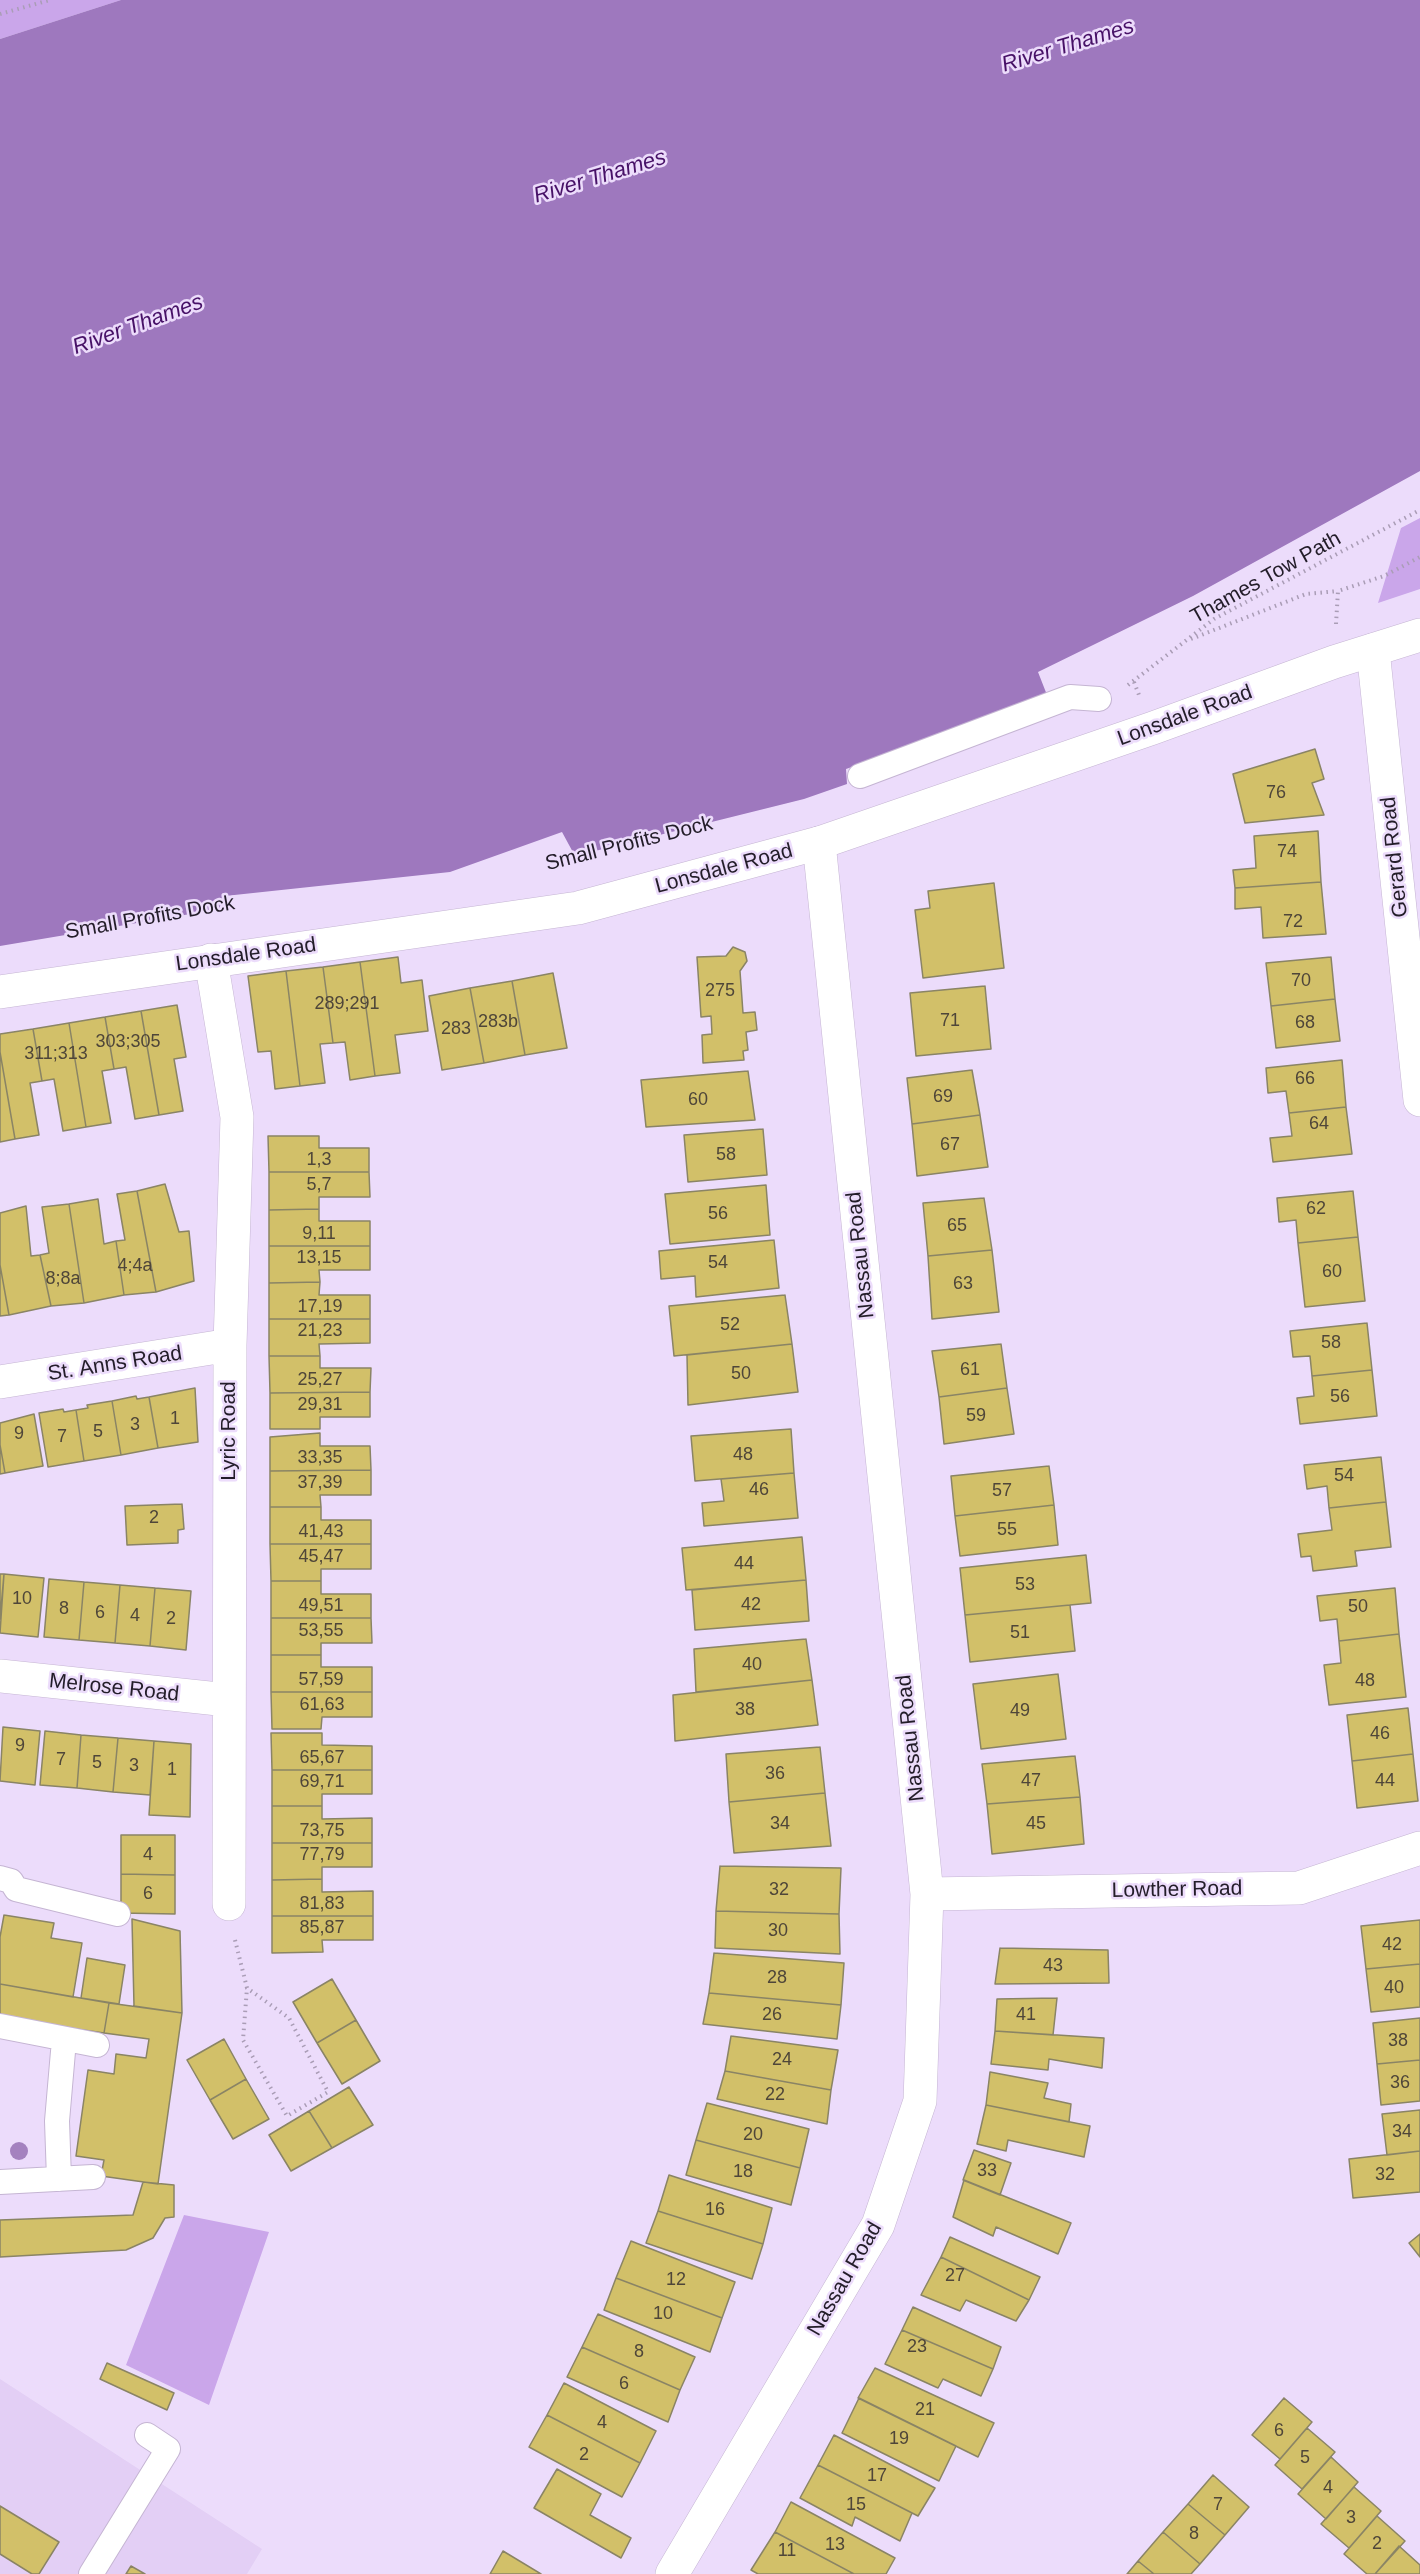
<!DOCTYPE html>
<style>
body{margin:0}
canvas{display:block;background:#ecdcfb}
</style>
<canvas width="1420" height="2574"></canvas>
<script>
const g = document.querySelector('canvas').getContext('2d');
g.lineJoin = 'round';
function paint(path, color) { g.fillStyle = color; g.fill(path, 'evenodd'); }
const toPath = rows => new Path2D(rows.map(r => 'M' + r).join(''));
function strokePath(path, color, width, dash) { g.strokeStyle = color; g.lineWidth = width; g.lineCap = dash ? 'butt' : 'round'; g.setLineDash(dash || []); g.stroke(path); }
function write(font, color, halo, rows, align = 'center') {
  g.font = font + ' Arial,sans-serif'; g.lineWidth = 5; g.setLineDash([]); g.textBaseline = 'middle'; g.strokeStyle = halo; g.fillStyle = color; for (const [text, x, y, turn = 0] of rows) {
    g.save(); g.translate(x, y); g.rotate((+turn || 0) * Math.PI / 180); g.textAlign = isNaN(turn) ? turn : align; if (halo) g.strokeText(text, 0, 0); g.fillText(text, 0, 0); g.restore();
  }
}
paint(toPath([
 [0,2379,262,2549,247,2574,0,2574]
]), '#e3cff5');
paint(toPath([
 [0,0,121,0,0,39],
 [1420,518,1420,589,1378,603,1401,528],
 [184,2215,269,2232,209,2405,126,2365]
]), '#caa6ea');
paint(toPath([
 [121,0,1420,0,1420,471,1193,596,1038,672,1047,695,989,720,846,769,847,784,804,799,575,856,562,832,450,872,225,896,226,908,0,946,0,39]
]), '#9e78be');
const building = toPath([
 [1315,749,1324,779,1312,783,1324,815,1245,823,1233,774,1315,749],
 [1318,831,1321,882,1235,888,1233,870,1256,868,1254,836,1318,831],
 [1321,882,1326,934,1263,938,1261,907,1235,909,1235,888,1321,882],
 [994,883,1004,968,923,978,915,910,930,908,928,891,994,883],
 [733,947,745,952,747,961,740,971,743,1013,755,1012,757,1030,746,1032,748,1050,743,1051,744,1060,703,1063,702,1035,712,1034,711,1016,701,1017,697,957,726,956,733,947],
 [398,957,401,983,422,980,428,1031,395,1035,400,1073,375,1076,360,962,398,957],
 [1331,957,1335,999,1271,1006,1266,963,1331,957],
 [360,962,375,1076,350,1080,345,1042,333,1043,323,967,360,962],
 [323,967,333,1043,320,1044,325,1083,300,1086,286,971,323,967],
 [286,971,300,1086,275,1089,271,1051,258,1052,248,976,286,971],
 [553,973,567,1048,525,1055,512,981,553,973],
 [512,981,525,1055,484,1063,470,988,512,981],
 [985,986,991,1049,916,1056,910,993,985,986],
 [470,988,484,1063,442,1070,429,996,470,988],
 [1335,999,1340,1041,1276,1048,1271,1006,1335,999],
 [177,1005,186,1057,174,1059,183,1111,159,1115,141,1011,177,1005],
 [141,1011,159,1115,135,1119,126,1067,114,1069,105,1017,141,1011],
 [105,1017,114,1069,102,1071,111,1123,86,1127,69,1023,105,1017],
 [69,1023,86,1127,63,1131,54,1079,42,1081,33,1029,69,1023],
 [33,1029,42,1081,30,1083,39,1135,15,1139,0,1052,0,1034,33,1029],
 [0,1052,15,1139,0,1142,0,1052],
 [1342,1060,1346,1107,1289,1113,1286,1091,1268,1093,1266,1068,1342,1060],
 [972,1070,980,1115,912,1124,907,1078,972,1070],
 [748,1071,755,1120,646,1127,641,1080,748,1071],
 [1346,1107,1352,1154,1273,1162,1270,1138,1292,1136,1289,1113,1346,1107],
 [980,1115,988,1167,917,1176,912,1124,980,1115],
 [763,1129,767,1175,688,1182,684,1135,763,1129],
 [268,1136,319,1136,319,1148,369,1148,369,1172,269,1172,268,1136],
 [269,1172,369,1172,370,1197,319,1197,319,1209,269,1210,269,1172],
 [165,1184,179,1232,189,1231,194,1281,156,1292,137,1191,165,1184],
 [766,1185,770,1235,670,1244,665,1194,766,1185],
 [137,1191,156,1292,124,1295,116,1241,125,1240,117,1194,137,1191],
 [1353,1191,1358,1237,1298,1243,1296,1220,1279,1222,1277,1198,1353,1191],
 [984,1198,992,1250,928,1256,923,1203,984,1198],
 [98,1199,104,1244,116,1241,124,1295,84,1303,69,1204,98,1199],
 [69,1204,84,1303,51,1306,40,1255,49,1253,42,1207,69,1204],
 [26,1206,31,1256,40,1255,51,1306,9,1315,0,1265,0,1213,26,1206],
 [319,1209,319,1221,370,1221,370,1246,269,1246,269,1210,319,1209],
 [1358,1237,1365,1301,1305,1307,1298,1243,1358,1237],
 [774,1240,779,1288,696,1297,695,1276,661,1279,659,1251,774,1240],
 [269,1246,370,1246,370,1270,319,1270,320,1282,269,1283,269,1246],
 [992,1250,999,1312,932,1319,928,1256,992,1250],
 [0,1265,9,1315,0,1316,0,1265],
 [320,1282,319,1295,370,1295,370,1319,269,1319,269,1283,320,1282],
 [785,1295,792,1344,674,1356,669,1306,785,1295],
 [269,1319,370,1319,370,1343,319,1344,320,1356,269,1356,269,1319],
 [1367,1323,1372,1370,1312,1376,1310,1356,1293,1357,1290,1331,1367,1323],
 [792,1344,798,1392,688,1405,687,1355,792,1344],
 [1001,1344,1007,1388,939,1397,932,1351,1001,1344],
 [269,1356,320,1356,320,1368,371,1368,370,1392,270,1393,269,1356],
 [1372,1370,1377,1416,1300,1424,1297,1398,1314,1396,1312,1376,1372,1370],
 [195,1388,198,1442,158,1448,149,1397,195,1388],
 [1007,1388,1014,1434,944,1444,939,1397,1007,1388],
 [370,1392,370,1417,320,1417,320,1429,270,1429,270,1393,370,1392],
 [136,1396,137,1399,149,1397,158,1448,121,1455,112,1401,136,1396],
 [112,1401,121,1455,84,1461,76,1410,88,1408,87,1405,112,1401],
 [63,1409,64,1412,76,1410,84,1461,48,1467,39,1413,63,1409],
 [34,1414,43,1466,5,1473,0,1445,0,1423,34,1414],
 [791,1429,794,1473,695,1481,691,1436,791,1429],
 [320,1433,320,1446,370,1446,371,1470,270,1471,270,1437,320,1433],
 [0,1445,5,1473,0,1474,0,1445],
 [1381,1457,1386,1502,1329,1508,1327,1486,1307,1489,1304,1465,1381,1457],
 [1049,1466,1054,1505,955,1516,951,1476,1049,1466],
 [371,1470,371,1495,320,1495,321,1507,270,1507,270,1471,371,1470],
 [794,1473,798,1518,704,1526,702,1503,724,1501,721,1479,794,1473],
 [1386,1502,1391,1547,1355,1551,1357,1566,1313,1571,1311,1556,1301,1557,1298,1534,1332,1530,1329,1508,1386,1502],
 [182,1504,184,1529,178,1530,178,1543,127,1545,125,1506,182,1504],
 [1054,1505,1058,1545,960,1556,955,1516,1054,1505],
 [270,1507,321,1507,321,1520,371,1520,371,1544,270,1544,270,1507],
 [802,1537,806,1580,686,1590,682,1548,802,1537],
 [270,1544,371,1544,371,1569,321,1569,321,1581,271,1581,270,1544],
 [1086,1555,1091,1603,965,1615,960,1568,1086,1555],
 [0,1574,4,1574,0,1619,0,1574],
 [4,1574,44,1578,38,1637,0,1633,4,1574],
 [49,1579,84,1582,79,1640,44,1637,49,1579],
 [806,1580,809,1621,695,1630,692,1590,806,1580],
 [271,1581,321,1581,321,1594,371,1594,371,1618,271,1618,271,1581],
 [84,1582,120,1585,115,1643,79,1640,84,1582],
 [120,1585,155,1588,150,1646,115,1643,120,1585],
 [155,1588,191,1591,186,1650,150,1646,155,1588],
 [1395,1588,1399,1634,1339,1641,1337,1619,1320,1621,1317,1596,1395,1588],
 [1070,1605,1075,1651,970,1662,965,1615,1070,1605],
 [271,1618,371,1618,372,1643,321,1643,321,1655,271,1655,271,1618],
 [1399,1634,1406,1697,1329,1705,1324,1665,1341,1663,1339,1641,1399,1634],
 [806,1639,812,1680,696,1692,694,1649,806,1639],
 [271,1655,321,1655,321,1667,372,1667,372,1692,271,1692,271,1655],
 [1058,1674,1066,1739,981,1749,973,1684,1058,1674],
 [812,1680,818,1725,675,1741,673,1695,812,1680],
 [271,1692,372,1692,372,1717,322,1717,321,1729,272,1729,271,1692],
 [1408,1708,1413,1754,1352,1761,1347,1715,1408,1708],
 [3,1727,40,1731,35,1785,0,1781,3,1727],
 [45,1731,81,1735,77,1788,40,1785,45,1731],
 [271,1733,322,1733,322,1745,372,1746,372,1770,272,1770,271,1733],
 [81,1735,118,1738,113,1792,77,1788,81,1735],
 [118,1738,154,1741,150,1795,113,1792,118,1738],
 [154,1741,191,1744,190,1817,149,1815,154,1741],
 [820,1747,825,1793,729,1802,726,1754,820,1747],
 [1413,1754,1418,1801,1357,1808,1352,1761,1413,1754],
 [1075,1756,1080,1797,987,1804,982,1764,1075,1756],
 [272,1770,372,1770,372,1794,322,1794,322,1806,272,1806,272,1770],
 [825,1793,831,1846,734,1853,729,1802,825,1793],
 [1080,1797,1084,1844,992,1854,987,1804,1080,1797],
 [272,1806,322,1806,322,1819,372,1818,372,1843,272,1843,272,1806],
 [121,1835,175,1835,175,1875,121,1874,121,1835],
 [272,1843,372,1843,372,1867,322,1867,322,1879,272,1880,272,1843],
 [720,1866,841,1868,839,1914,716,1911,720,1866],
 [121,1874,175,1875,175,1914,121,1913,121,1874],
 [322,1879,322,1892,373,1891,373,1916,272,1916,272,1880,322,1879],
 [716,1911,839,1914,840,1954,715,1948,716,1911],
 [4,1915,54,1923,51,1938,82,1943,73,1997,0,1984,0,1937,4,1915],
 [272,1916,373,1916,373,1940,322,1940,323,1952,272,1953,272,1916],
 [132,1919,180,1931,182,2013,134,2006,132,1919],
 [1420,1920,1420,1964,1366,1969,1361,1926,1420,1920],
 [1000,1948,1108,1950,1109,1983,995,1984,1000,1948],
 [714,1953,844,1963,841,2005,709,1993,714,1953],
 [87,1958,125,1965,119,2004,81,1998,87,1958],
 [1420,1964,1420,2007,1371,2012,1366,1969,1420,1964],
 [332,1979,356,2020,317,2043,293,2002,332,1979],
 [0,1984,109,2003,104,2033,0,2018,0,1984],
 [709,1993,841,2005,837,2039,703,2024,709,1993],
 [1057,1998,1053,2035,995,2031,997,1999,1057,1998],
 [109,2003,182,2013,158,2184,101,2176,104,2160,76,2156,88,2070,114,2074,116,2054,146,2058,149,2039,104,2033,109,2003],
 [1420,2018,1420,2060,1377,2064,1373,2023,1420,2018],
 [356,2020,380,2061,342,2084,317,2043,356,2020],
 [995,2031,1104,2038,1102,2068,1049,2059,1048,2070,991,2064,995,2031],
 [731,2036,838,2050,831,2090,725,2071,731,2036],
 [224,2039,246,2079,210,2100,187,2060,224,2039],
 [1420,2060,1420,2101,1381,2105,1377,2064,1420,2060],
 [725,2071,831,2090,827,2124,717,2099,725,2071],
 [990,2072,1048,2083,1044,2098,1071,2104,1069,2122,986,2105,990,2072],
 [246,2079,269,2119,233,2139,210,2100,246,2079],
 [349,2087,373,2125,332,2148,309,2111,349,2087],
 [707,2103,809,2129,800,2168,696,2140,707,2103],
 [986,2105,1090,2126,1084,2157,1008,2140,1006,2151,977,2144,986,2105],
 [1420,2110,1420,2151,1387,2155,1382,2114,1420,2110],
 [309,2111,332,2148,291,2171,269,2135,309,2111],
 [696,2140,800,2168,791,2205,686,2175,696,2140],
 [974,2150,1011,2163,1000,2195,963,2180,974,2150],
 [1420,2151,1420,2192,1353,2198,1349,2159,1420,2151],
 [669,2175,772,2208,763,2244,658,2211,669,2175],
 [964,2180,1071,2223,1058,2254,996,2227,993,2236,953,2217,964,2180],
 [143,2182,174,2185,174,2217,165,2218,153,2238,126,2250,0,2257,0,2220,133,2215,143,2182],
 [658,2211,763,2244,752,2279,646,2243,658,2211],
 [1420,2234,1420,2257,1409,2243,1420,2234],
 [950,2237,1040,2277,1029,2300,941,2257,950,2237],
 [631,2241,735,2282,722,2318,616,2278,631,2241],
 [941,2257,1029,2300,1016,2321,966,2300,960,2311,921,2295,941,2257],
 [616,2278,722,2318,710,2352,604,2310,616,2278],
 [913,2307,1001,2347,993,2369,902,2330,913,2307],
 [598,2314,695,2357,680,2390,582,2347,598,2314],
 [902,2330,993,2369,981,2396,943,2379,938,2388,885,2364,902,2330],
 [582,2347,680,2390,668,2422,567,2377,582,2347],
 [107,2363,174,2393,167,2410,100,2379,107,2363],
 [875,2368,994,2423,978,2457,858,2398,875,2368],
 [564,2383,656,2431,640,2463,547,2415,564,2383],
 [859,2398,956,2446,939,2481,842,2433,859,2398],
 [1284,2398,1312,2422,1280,2459,1252,2435,1284,2398],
 [547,2415,640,2463,622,2497,529,2447,547,2415],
 [1307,2428,1335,2452,1302,2489,1275,2465,1307,2428],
 [834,2435,935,2488,918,2516,818,2465,834,2435],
 [1331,2457,1358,2482,1326,2519,1298,2494,1331,2457],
 [818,2465,912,2513,900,2541,855,2517,852,2526,800,2498,818,2465],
 [557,2469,601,2494,590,2515,631,2538,621,2558,534,2508,557,2469],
 [1213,2475,1249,2507,1225,2535,1188,2504,1213,2475],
 [1354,2487,1381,2511,1349,2548,1321,2524,1354,2487],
 [791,2502,895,2558,886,2574,854,2574,775,2532,791,2502],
 [1188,2504,1225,2535,1200,2564,1163,2532,1188,2504],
 [0,2506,59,2542,39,2574,32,2574,0,2554,0,2506],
 [1377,2516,1405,2541,1375,2574,1367,2574,1344,2554,1377,2516],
 [775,2532,854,2574,758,2574,751,2570,775,2532],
 [1163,2532,1200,2564,1191,2574,1154,2574,1138,2561,1163,2532],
 [1399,2546,1420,2565,1420,2574,1375,2574,1399,2546],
 [503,2551,541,2574,490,2574,503,2551],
 [1138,2561,1154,2574,1127,2574,1138,2561],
 [131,2566,145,2574,126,2574,131,2566]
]);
paint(building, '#d2c069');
strokePath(building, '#8a8465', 1.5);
const lane = toPath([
 [860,776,1070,697,1099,699],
 [0,1878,11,1881,16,1889,118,1914],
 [0,2026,97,2045],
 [59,2179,57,2121,64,2040],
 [0,2182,93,2177],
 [91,2574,168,2449,147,2435]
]);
const street = toPath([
 [1373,650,1420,1100],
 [211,960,237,1117,230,1345,229,1904],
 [0,1382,230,1345],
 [0,1676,228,1700],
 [927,1894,1299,1888,1420,1848],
 [672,2574,878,2225,920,2101,927,1894,819,843]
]);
const secondary = toPath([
 [0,992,578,908,819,843,1153,728,1334,662,1420,635]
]);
strokePath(lane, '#c5b5d3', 26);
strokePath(street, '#c5b5d3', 34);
strokePath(secondary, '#c5b5d3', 34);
strokePath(toPath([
 [0,14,50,0],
 [1336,624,1338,591,1384,576,1420,557],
 [1191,639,1306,594,1338,591],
 [1134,682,1139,695],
 [1128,685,1214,619,1420,510],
 [235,1940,247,1988,289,2018,328,2092,287,2116,243,2040,247,1988]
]), '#aa9db6', 4, [1.5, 4.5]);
strokePath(lane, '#fff', 24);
strokePath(street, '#fff', 33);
strokePath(secondary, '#fff', 33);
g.fillStyle = '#a482bf';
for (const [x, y] of [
 [19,2151]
]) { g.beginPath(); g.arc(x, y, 9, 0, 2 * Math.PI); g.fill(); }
write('18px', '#4f4639', null, [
 ["76",1276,793],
 ["74",1287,852],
 ["72",1293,922],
 ["70",1301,981],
 ["275",720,991],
 ["289;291",347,1004],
 ["71",950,1021],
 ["283b",498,1022],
 ["68",1305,1023],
 ["283",456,1029],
 ["303;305",128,1042],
 ["311;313",56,1054],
 ["66",1305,1079],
 ["69",943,1097],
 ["60",698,1100],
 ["64",1319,1124],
 ["67",950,1145],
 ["58",726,1155],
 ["1,3",319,1160],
 ["5,7",319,1185],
 ["62",1316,1209],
 ["56",718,1214],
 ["65",957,1226],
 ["9,11",319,1234],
 ["13,15",319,1258],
 ["54",718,1263],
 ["4;4a",135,1266],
 ["60",1332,1272],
 ["8;8a",63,1279],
 ["63",963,1284],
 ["17,19",320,1307],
 ["52",730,1325],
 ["21,23",320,1331],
 ["58",1331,1343],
 ["61",970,1370],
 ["50",741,1374],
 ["25,27",320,1380],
 ["56",1340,1397],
 ["29,31",320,1405],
 ["59",976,1416],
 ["1",175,1419],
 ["3",135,1425],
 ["5",98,1432],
 ["9",19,1434],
 ["7",62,1437],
 ["48",743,1455],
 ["33,35",320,1458],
 ["54",1344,1476],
 ["37,39",320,1483],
 ["46",759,1490],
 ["57",1002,1491],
 ["2",154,1518],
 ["55",1007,1530],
 ["41,43",321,1532],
 ["45,47",321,1557],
 ["44",744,1564],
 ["53",1025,1585],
 ["10",22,1599],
 ["42",751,1605],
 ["49,51",321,1606],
 ["50",1358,1607],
 ["8",64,1609],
 ["6",100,1613],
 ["4",135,1616],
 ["2",171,1619],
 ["53,55",321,1631],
 ["51",1020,1633],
 ["40",752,1665],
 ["57,59",321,1680],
 ["48",1365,1681],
 ["61,63",322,1705],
 ["38",745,1710],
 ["49",1020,1711],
 ["46",1380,1734],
 ["9",20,1746],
 ["65,67",322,1758],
 ["7",61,1760],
 ["5",97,1763],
 ["3",134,1766],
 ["1",172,1770],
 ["36",775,1774],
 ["47",1031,1781],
 ["44",1385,1781],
 ["69,71",322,1782],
 ["34",780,1824],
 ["45",1036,1824],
 ["73,75",322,1831],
 ["4",148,1855],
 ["77,79",322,1855],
 ["32",779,1890],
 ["6",148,1894],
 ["81,83",322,1904],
 ["85,87",322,1928],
 ["30",778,1931],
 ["42",1392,1945],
 ["43",1053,1966],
 ["28",777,1978],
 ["40",1394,1988],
 ["26",772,2015],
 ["41",1026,2015],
 ["38",1398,2041],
 ["24",782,2060],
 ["36",1400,2083],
 ["22",775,2095],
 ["34",1402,2132],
 ["20",753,2135],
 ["33",987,2171],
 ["18",743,2172],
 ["32",1385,2175],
 ["16",715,2210],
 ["27",955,2276],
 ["12",676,2280],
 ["10",663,2314],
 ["23",917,2347],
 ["8",639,2352],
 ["6",624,2384],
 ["21",925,2410],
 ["4",602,2423],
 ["6",1279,2431],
 ["19",899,2439],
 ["2",584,2455],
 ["5",1305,2458],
 ["17",877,2476],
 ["4",1328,2488],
 ["15",856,2505],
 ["7",1218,2505],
 ["3",1351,2518],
 ["8",1194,2534],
 ["2",1377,2544],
 ["13",835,2545],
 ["11",787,2551]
]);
write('21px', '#231d29', '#ecdcfb', [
 ["Thames Tow Path",1266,578,-29],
 ["Lonsdale Road",1185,716,-20],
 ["Small Profits Dock",629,844,-14],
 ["Gerard Road",1395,857,-96],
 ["Lonsdale Road",724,869,-15],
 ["Small Profits Dock",150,918,-10],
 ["Lonsdale Road",246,955,-8],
 ["Nassau Road",861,1255,-96],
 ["St. Anns Road",115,1364,-9],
 ["Lyric Road",229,1431,-90],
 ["Melrose Road",114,1688,6],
 ["Nassau Road",911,1738,-96],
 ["Lowther Road",1177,1890,-1],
 ["Nassau Road",845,2279,-60]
]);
write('italic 22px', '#471167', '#ecdcfb', [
 ["River Thames",1068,46,-17],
 ["River Thames",600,177,-17],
 ["River Thames",138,325,-20]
]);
</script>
